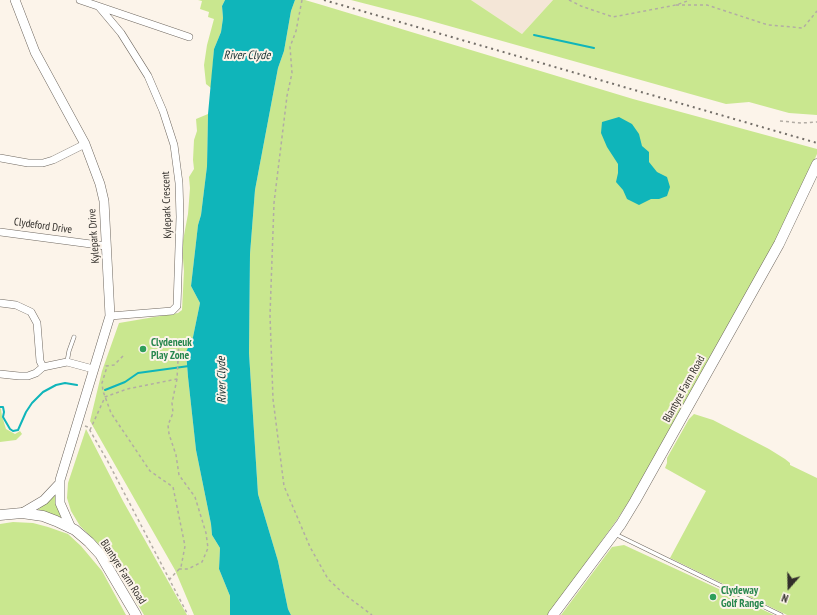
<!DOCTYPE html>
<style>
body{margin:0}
#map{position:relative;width:817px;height:615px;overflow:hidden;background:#fcf4ea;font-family:"PT Sans Narrow",sans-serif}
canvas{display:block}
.north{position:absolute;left:769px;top:567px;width:40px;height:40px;-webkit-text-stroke:3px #fcf4ea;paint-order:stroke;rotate:200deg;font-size:11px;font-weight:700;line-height:16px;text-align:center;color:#312e2a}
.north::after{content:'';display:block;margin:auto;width:14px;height:18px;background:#312e2a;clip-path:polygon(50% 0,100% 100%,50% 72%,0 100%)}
</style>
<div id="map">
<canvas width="817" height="615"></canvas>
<div class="north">N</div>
</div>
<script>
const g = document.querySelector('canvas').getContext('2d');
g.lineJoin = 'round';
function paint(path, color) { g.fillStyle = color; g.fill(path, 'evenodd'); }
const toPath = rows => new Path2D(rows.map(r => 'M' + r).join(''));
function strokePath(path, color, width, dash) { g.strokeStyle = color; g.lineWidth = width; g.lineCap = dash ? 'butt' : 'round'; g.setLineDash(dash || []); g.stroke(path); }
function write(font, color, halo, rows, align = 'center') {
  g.font = font + ' "PT Sans Narrow",sans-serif'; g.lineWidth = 4; g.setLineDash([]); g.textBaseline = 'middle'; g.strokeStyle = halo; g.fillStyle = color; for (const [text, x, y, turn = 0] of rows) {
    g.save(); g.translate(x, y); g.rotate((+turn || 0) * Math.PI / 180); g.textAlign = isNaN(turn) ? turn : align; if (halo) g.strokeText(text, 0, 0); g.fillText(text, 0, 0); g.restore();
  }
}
paint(toPath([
 [471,0,553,0,522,34]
]), '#f4e6d7');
paint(toPath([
 [198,0,225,0,222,6,223,18,221,32,214,49,211,88,206,84,204,65,207,45,214,19,208,17,209,12,200,9,202,1],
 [295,0,305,0,322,5,633,99,817,149,817,154,786,222,635,492,616,521,548,615,291,615,288,609,278,561,258,494,249,353,250,254,255,190,278,68,284,51,291,11],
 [351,0,471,0,522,34,553,0,817,0,817,115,789,113,749,102,726,104,417,17],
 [208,114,207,166,201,215,198,225,191,286,200,303,193,337,186,353,188,377,196,450,211,524,212,535,220,548,219,569,230,596,230,615,194,615,175,570,90,421,102,371,119,323,178,313,182,310,184,271,182,246,188,214,190,188,189,177,194,169,193,160,194,140,197,131,196,119],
 [0,408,1,409,2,416,6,429,15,434,20,431,22,434,16,440,0,442],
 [694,414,713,420,769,449,785,459,790,463,790,465,817,478,817,615,787,615,670,558,706,491,665,468,667,463,667,458,689,419],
 [86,429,123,501,187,615,144,615,107,552,80,526,71,511,67,498,68,483],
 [54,495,56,496,61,518,37,511],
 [13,522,33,523,48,527,68,534,81,546,102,571,126,615,0,615,0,524],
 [624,545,689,575,774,615,561,615,612,547]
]), '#c9e78f');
paint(toPath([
 [225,0,295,0,291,11,284,51,278,68,255,190,250,254,249,353,258,494,278,561,288,609,291,615,230,615,230,596,219,569,220,548,212,535,211,524,196,450,188,377,186,352,193,337,200,303,191,286,198,225,201,215,207,166,208,114,214,49,221,32,223,18,222,6],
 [619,117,632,124,639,134,642,146,649,152,649,162,657,172,667,177,670,187,667,196,659,199,651,199,639,205,627,199,623,190,616,182,618,173,618,164,607,147,601,133,602,122]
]), '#0fb5ba');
strokePath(toPath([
 [534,35,594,48],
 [105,390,125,382,138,373,189,366],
 [0,407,3,407,4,412,3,417,10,429,13,431,18,430,26,412,32,403,43,392,56,385,65,383,77,385]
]), '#0fb5ba', 2);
const service = toPath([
 [67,362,69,351,74,337],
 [615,534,781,615]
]);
const minor = toPath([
 [80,0,189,37],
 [100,8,121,33,148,76,163,111,174,145,179,183,180,217,177,306,172,311,110,316],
 [0,158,28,163,43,163,53,160,85,144],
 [0,232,106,246],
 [0,303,16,305,31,312,37,323,40,361,43,367],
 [0,374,19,376,28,376,36,373,43,367,67,362,93,369]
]);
const tertiary = toPath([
 [15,0,35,52,85,144,100,184,104,201,110,316,60,480,60,503,71,528],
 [22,513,44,500,60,483]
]);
const secondary = toPath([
 [0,515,22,513,43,516,56,521,75,530,89,542,100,554,136,615],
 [553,615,621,524,635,501,779,244,817,164]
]);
strokePath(service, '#6f6860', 4.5);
strokePath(minor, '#6f6860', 8);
strokePath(tertiary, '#6f6860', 10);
strokePath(secondary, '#6f6860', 11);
strokePath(toPath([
 [302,0,296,31,290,47,292,73,287,96,274,203,270,315,273,399,284,486,310,547,328,579,344,594,372,615],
 [569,0,581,6,613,17,676,5,690,0],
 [676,5,707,5,768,25,803,28,817,11],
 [780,121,801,123,817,122],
 [123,356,114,365,106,366,106,370,102,383,103,391,111,413,150,471,173,487,185,546,181,567,169,580],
 [177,379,172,403,173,413,168,425,169,434,176,455,179,475,195,497,206,533,208,548,202,562,188,569,179,569],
 [85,426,88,427,107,460,188,615],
 [90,430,105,397,127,389,177,379,179,341,162,343]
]), '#b2aca4', 1.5, [3, 3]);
strokePath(service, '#fff', 3.5);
strokePath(minor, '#fff', 7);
strokePath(tertiary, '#fff', 9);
strokePath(secondary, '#fff', 10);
strokePath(toPath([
 [324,0,817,143]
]), '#746f69', 2, [2, 4]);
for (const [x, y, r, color] of [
 [143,349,4,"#2e9e5b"],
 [713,597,4,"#2e9e5b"]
]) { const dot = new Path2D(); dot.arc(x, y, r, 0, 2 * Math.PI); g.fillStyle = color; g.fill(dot); strokePath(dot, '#fcf4ea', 1.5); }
write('11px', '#312e2a', '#fcf4ea', [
 ["Kylepark Crescent",167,205,-92],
 ["Clydeford Drive",43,226,8],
 ["Kylepark Drive",94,236,-94],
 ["Blantyre Farm Road",684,389,-61],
 ["Blantyre Farm Road",123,572,57]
]);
write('bold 11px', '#27864d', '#fcf4ea', [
 ["Clydeneuk",151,343],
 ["Play Zone",151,356],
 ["Clydeway",721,591],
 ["Golf Range",721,604]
], 'left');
write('italic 12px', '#193132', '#fcf4ea', [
 ["River Clyde",247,56],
 ["River Clyde",222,380,-91]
]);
</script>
